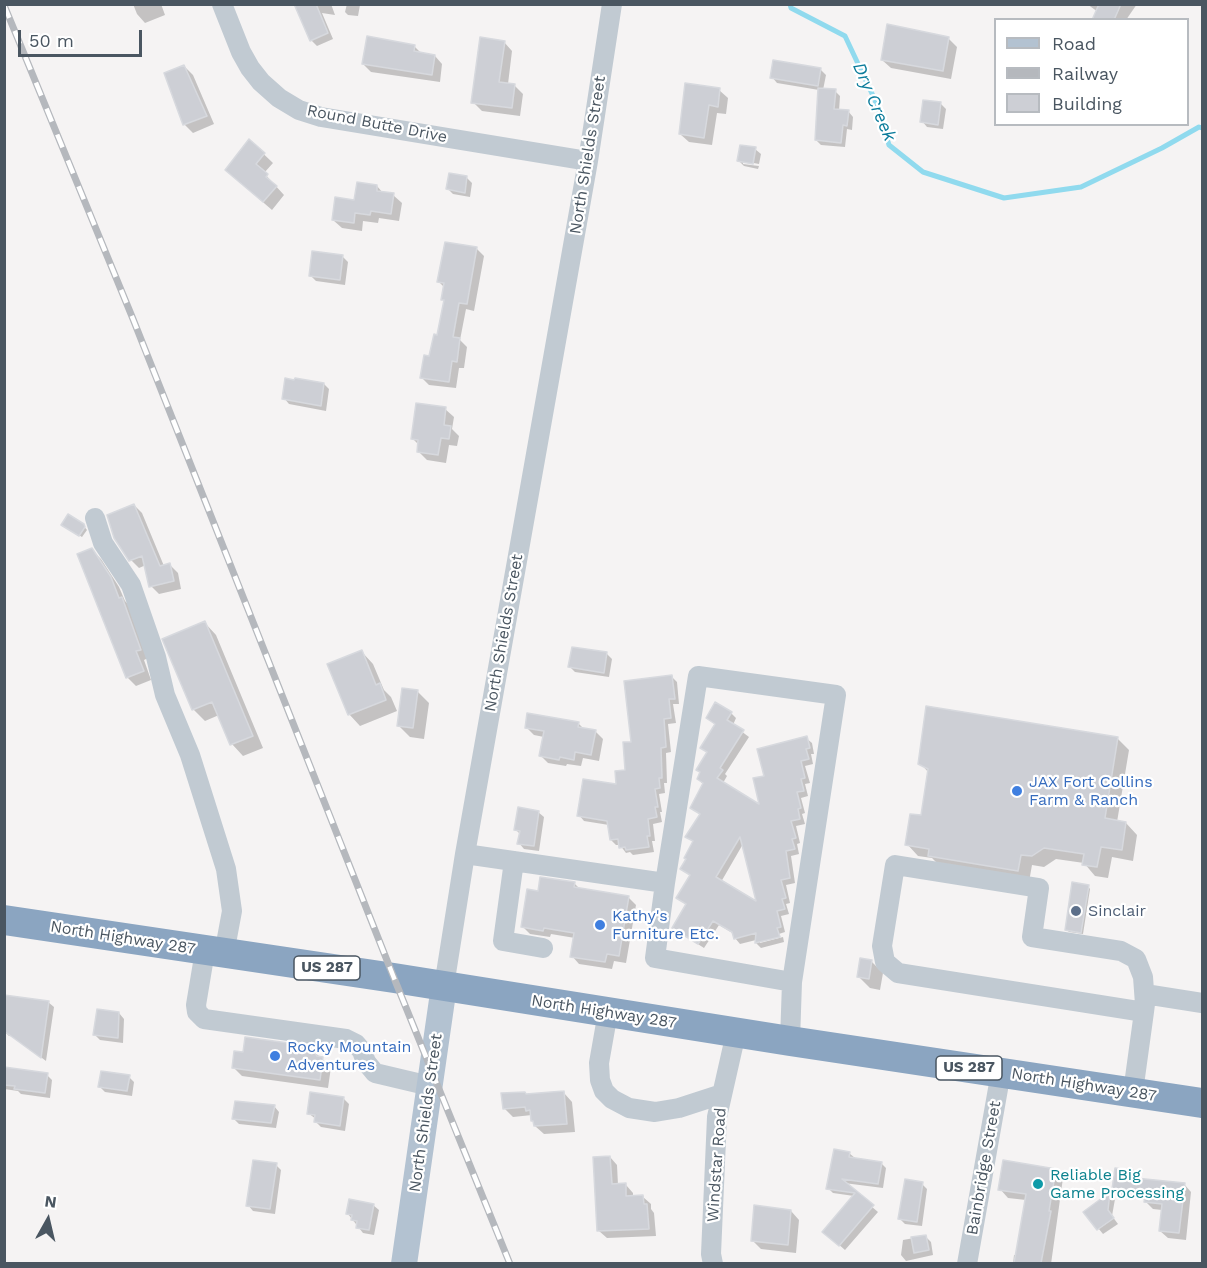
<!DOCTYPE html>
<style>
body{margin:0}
#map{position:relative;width:1207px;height:1268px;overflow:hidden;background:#f5f3f3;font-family:"Work Sans",sans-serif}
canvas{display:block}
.frame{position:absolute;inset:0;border:6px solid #4a5661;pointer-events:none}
.legend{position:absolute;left:994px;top:18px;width:195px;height:108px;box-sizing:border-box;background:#fff;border:2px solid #b7bbc0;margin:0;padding:8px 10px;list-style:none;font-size:18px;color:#4a5661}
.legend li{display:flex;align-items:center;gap:12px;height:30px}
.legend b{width:30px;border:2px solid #b7bbc0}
.north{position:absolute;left:18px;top:1190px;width:60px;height:60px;-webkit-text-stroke:4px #fff;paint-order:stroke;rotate:8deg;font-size:16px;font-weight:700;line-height:24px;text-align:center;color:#4a5661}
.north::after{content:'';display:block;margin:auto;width:21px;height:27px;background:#4a5661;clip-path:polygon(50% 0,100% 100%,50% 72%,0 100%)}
.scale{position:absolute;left:18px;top:30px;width:124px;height:27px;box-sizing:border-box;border:3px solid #4a5661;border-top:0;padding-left:8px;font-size:18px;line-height:21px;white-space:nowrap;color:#4a5661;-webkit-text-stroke:4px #fff;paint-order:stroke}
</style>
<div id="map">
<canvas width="1207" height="1268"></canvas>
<div class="frame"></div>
<ul class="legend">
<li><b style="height:8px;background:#b3c2d1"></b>Road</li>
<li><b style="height:8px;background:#b5b8bd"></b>Railway</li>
<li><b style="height:16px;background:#cdcfd5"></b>Building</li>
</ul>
<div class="north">N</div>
<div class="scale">50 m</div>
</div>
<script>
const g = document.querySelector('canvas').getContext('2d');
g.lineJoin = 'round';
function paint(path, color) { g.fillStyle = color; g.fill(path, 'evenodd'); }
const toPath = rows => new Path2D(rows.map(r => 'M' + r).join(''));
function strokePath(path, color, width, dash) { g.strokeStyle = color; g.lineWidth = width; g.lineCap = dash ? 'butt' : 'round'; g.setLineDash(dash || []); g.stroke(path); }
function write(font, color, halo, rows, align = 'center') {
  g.font = font + ' "Work Sans",sans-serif'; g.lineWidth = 4.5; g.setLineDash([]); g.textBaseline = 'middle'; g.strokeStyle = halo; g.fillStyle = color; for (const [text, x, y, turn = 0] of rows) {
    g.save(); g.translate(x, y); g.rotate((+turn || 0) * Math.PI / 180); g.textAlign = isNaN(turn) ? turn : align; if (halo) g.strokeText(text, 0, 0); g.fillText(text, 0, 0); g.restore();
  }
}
paint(toPath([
 [133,4,161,4,165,15,145,23,137,14],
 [296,4,331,4,335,15,322,13,333,39,317,46,311,40],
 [347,4,360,5,358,16,348,15,345,12],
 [1087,4,1137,4,1126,20,1094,20,1098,12],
 [948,38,957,47,951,79,891,68,882,60],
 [504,42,512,51,508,84,514,85,523,94,520,116,482,111,473,102],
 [414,46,422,54,435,56,442,64,440,82,371,72,363,64],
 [184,66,193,75,214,124,193,133,184,124],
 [820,69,826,75,823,90,835,91,840,96,839,111,848,111,853,117,852,130,847,129,845,147,821,145,816,140,819,90,777,83,772,77],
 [719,90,728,98,726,114,717,113,712,145,689,142,680,134],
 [941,104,946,109,943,129,927,127,922,121],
 [250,141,273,163,264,173,284,195,272,210,235,178],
 [755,149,761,154,759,164,743,161,743,164,759,166,758,169,744,166,739,161],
 [467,178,472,183,470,197,453,194,448,189],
 [377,186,383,193,393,195,402,203,399,221,379,218,378,223,363,221,362,231,342,228,333,220],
 [477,249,484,256,474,311,466,309,460,340,467,347,464,368,459,368,456,388,429,385,422,378,439,337,445,301,443,299,445,288,439,282],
 [342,256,348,262,345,285,316,281,310,275],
 [324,384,329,389,326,411,289,404,284,398],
 [445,409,454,417,452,429,459,436,457,446,449,445,446,463,427,460,418,451,419,445,412,438],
 [134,505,142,513,164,566,170,565,178,573,181,589,159,594,151,586,146,565,139,568,131,560],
 [83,525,87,530,82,537,66,527],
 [92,550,101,559,119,587,125,601,131,607,148,658,144,660,151,680,136,686,127,677],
 [205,623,216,635,263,748,243,756,232,744,219,715,205,721,193,709],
 [362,652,373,664,384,690,391,697,397,711,360,726,349,714],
 [607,654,612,659,609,677,575,672,570,667],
 [671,676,677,682,679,704,673,704,676,723,668,724,671,752,666,753,667,783,664,783,665,793,659,794,662,812,660,812,662,822,653,824,655,841,652,841,654,852,633,855,630,852,626,853,620,845,616,845,611,840,609,825,584,821,579,815,617,786,627,771,632,743],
 [418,692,429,703,424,739,410,737,398,725],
 [731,713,736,718,733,725,749,737,725,774,727,776,723,783,762,807,766,777,806,738,812,743,814,754,811,754,813,764,805,766,810,783,805,784,808,796,801,798,805,813,802,814,805,824,796,826,800,843,797,844,799,854,791,856,795,883,786,885,790,903,786,904,789,914,781,916,785,932,760,940,760,943,783,937,784,942,761,948,756,943,756,940,740,944,735,938,734,934,719,925,704,948,673,928,687,905,678,898,691,877,682,869,688,859,693,842,687,836,700,815,692,808,704,785,698,779,708,753,702,748,716,725,707,718],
 [743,844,758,904,721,882],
 [578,723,584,729,595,731,603,739,599,761,583,758,581,766,567,764,566,766,548,763,540,755,544,737,534,735,527,728],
 [1118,739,1129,750,1117,822,1126,823,1137,835,1133,861,1112,857,1108,878,1095,876,1084,863,1056,859,1044,867,1032,865,1029,882,941,867,932,858,918,856,907,844,922,817,929,773,920,763],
 [538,812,544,817,539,851,524,849,519,843,520,834,516,830],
 [574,883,580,889,628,897,636,905,626,963,614,961,612,969,579,964,572,956,575,938,551,934,550,937,530,934,522,926,539,892],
 [1088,886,1090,889,1083,934,1069,932,1067,930],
 [861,960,872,962,883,973,880,990,870,988,858,976],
 [48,1002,54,1007,46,1061,25,1045,19,1037,9,1036,4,1031],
 [119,1013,124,1019,123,1043,100,1040,94,1034],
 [309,1047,331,1067,328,1088,242,1076,233,1067,244,1054],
 [4,1068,47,1075,52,1080,50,1098,21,1094,18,1091,4,1089],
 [129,1077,134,1082,132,1096,105,1092,100,1087],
 [564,1093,572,1102,575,1132,544,1134,535,1126,532,1115,513,1117,504,1108,528,1096],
 [344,1099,349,1104,345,1131,321,1127,316,1122,316,1119,308,1113],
 [274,1106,279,1112,276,1128,239,1124,234,1119],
 [849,1153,855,1158,881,1163,886,1168,883,1188,844,1183,878,1212,845,1250,829,1236,854,1196,833,1193,828,1188],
 [610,1157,617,1165,618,1185,626,1185,633,1193,633,1197,643,1197,651,1204,651,1209,654,1213,656,1236,607,1238,599,1231],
 [276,1165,281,1170,275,1214,253,1211,248,1205],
 [1055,1170,1063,1178,1051,1264,1013,1264,1014,1255,1017,1255,1026,1200,1008,1198,1000,1189],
 [1135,1172,1143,1180,1184,1184,1191,1192,1186,1240,1168,1238,1160,1231,1162,1210,1153,1209,1146,1202,1146,1200,1121,1196,1114,1188],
 [922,1184,927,1189,922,1226,905,1224,900,1219],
 [1110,1194,1115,1199,1112,1216,1118,1224,1103,1234,1085,1212],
 [373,1205,379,1210,374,1235,363,1233,348,1214],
 [791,1211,799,1220,796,1253,761,1249,752,1240],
 [925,1236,931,1242,933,1255,906,1261,901,1255,903,1240]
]), '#0003');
strokePath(toPath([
 [790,4,791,8,845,36,875,100,889,145,923,172,1004,198,1081,187,1162,148,1199,127,1202,128]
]), '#90daee', 5);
const building = toPath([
 [294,4,316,4,328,33,310,41,294,4],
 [1099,4,1121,4,1114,20,1092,20,1099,4],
 [887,24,949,37,943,71,881,60,887,24],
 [367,36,415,45,414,51,435,55,432,75,362,64,367,36],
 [480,37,505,41,499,82,515,84,512,108,471,103,480,37],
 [773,60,821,68,818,86,770,78,773,60],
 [184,65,207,116,183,125,164,73,184,65],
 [685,83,720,88,718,107,709,105,704,138,679,134,685,83],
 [818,88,836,89,834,109,849,110,847,126,843,125,841,143,815,140,818,88],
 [923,100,941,102,938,125,920,122,923,100],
 [249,139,265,153,256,164,268,174,266,177,277,186,263,202,225,170,249,139],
 [740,145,756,147,753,164,737,161,740,145],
 [449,173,467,176,465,193,446,189,449,173],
 [357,182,377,185,377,191,394,193,391,214,371,211,370,215,355,213,354,223,332,220,335,197,354,200,357,182],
 [445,242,477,247,467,304,459,303,453,337,460,338,457,362,452,361,449,382,420,378,424,355,429,356,434,334,437,335,444,300,441,300,444,283,437,282,445,242],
 [312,251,343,255,340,280,309,276,312,251],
 [285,378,294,380,295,378,324,383,321,406,282,399,285,378],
 [416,403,446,407,444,425,451,426,449,439,441,438,438,455,417,452,418,440,411,439,416,403],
 [134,504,160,566,170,563,174,581,149,587,142,556,129,561,114,538,107,515,134,504],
 [68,514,84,524,85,527,79,536,61,525,68,514],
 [92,548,111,577,119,598,122,597,141,650,136,651,144,671,126,678,77,554,92,548],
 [205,621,253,736,230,745,212,702,192,710,162,639,205,621],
 [572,647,607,652,604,673,568,667,572,647],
 [362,650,376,685,380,683,386,700,348,715,327,664,362,650],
 [672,675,675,699,669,699,671,718,664,719,666,747,661,748,662,778,659,778,660,788,655,789,658,807,655,807,657,817,648,819,650,836,647,836,649,847,626,850,625,847,619,848,618,839,610,840,607,821,577,816,583,779,616,784,615,771,625,770,623,742,631,742,624,681,672,675],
 [402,688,418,690,413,728,397,726,402,688],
 [715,702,732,712,727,720,744,730,720,768,723,770,717,778,759,804,753,778,764,776,757,749,807,736,810,748,806,749,809,759,801,761,805,778,801,779,804,791,797,792,801,808,798,809,800,819,791,821,796,838,792,839,795,849,786,851,790,878,781,880,786,898,782,899,785,909,777,911,781,927,777,928,780,937,755,943,756,933,734,939,732,932,713,921,698,944,672,928,686,904,676,898,690,875,680,869,686,859,684,858,693,841,685,837,700,814,690,808,703,783,697,779,700,772,696,770,707,752,700,748,715,724,706,718,715,702],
 [740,837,756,901,716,877,740,837],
 [926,706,1118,737,1105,818,1126,822,1122,850,1101,847,1097,867,1082,865,1084,854,1044,848,1032,856,1021,855,1018,871,928,856,929,849,905,845,910,814,921,815,928,769,918,764,926,706],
 [527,713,579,722,578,727,596,730,591,755,575,752,574,760,560,757,559,760,539,756,544,731,525,728,527,713],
 [518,807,539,811,534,846,517,844,520,831,514,830,518,807],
 [540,877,575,882,574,887,629,896,619,956,607,954,605,962,570,957,574,933,544,928,543,931,521,927,527,889,538,891,540,877],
 [1072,882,1089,885,1081,933,1065,930,1072,882],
 [860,958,872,960,869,979,857,977,860,958],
 [4,995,49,1001,41,1058,4,1031,4,995],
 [97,1009,119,1012,118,1038,93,1035,97,1009],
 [245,1037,310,1046,317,1056,323,1057,320,1080,232,1068,234,1051,243,1052,245,1037],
 [4,1067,48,1073,45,1093,14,1089,15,1086,4,1085,4,1067],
 [101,1071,130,1075,127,1091,98,1087,101,1071],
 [564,1091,567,1124,534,1126,533,1121,531,1121,530,1110,526,1111,525,1107,503,1109,501,1093,525,1092,526,1094,564,1091],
 [310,1092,344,1097,340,1126,314,1122,315,1115,307,1114,310,1092],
 [235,1101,275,1105,271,1123,232,1119,235,1101],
 [834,1149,850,1152,849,1157,882,1162,878,1184,842,1179,874,1205,839,1246,822,1232,855,1193,826,1189,834,1149],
 [610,1156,612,1184,626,1183,626,1196,643,1195,644,1204,647,1204,649,1229,597,1231,593,1157,610,1156],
 [253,1160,277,1163,270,1209,246,1206,253,1160],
 [1003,1160,1056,1169,1049,1211,1051,1211,1041,1263,1014,1263,1026,1194,998,1190,1003,1160],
 [1115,1168,1136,1171,1135,1178,1185,1183,1179,1233,1159,1231,1162,1204,1144,1202,1146,1194,1112,1189,1115,1168],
 [905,1179,923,1182,917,1222,898,1219,905,1179],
 [1110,1192,1108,1210,1114,1218,1097,1230,1083,1212,1110,1192],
 [349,1199,374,1204,369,1230,356,1228,357,1221,351,1220,352,1215,346,1214,349,1199],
 [754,1205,791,1210,788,1245,751,1241,754,1205],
 [926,1235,929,1250,914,1253,911,1237,926,1235]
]);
paint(building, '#cdcfd5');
strokePath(building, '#d7d9de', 1.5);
strokePath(toPath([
 [222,4,241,52,250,68,261,82,279,98,299,110,321,117,588,161],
 [95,518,103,543,131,585,156,657,165,695,190,755,226,869,232,911,224,954],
 [465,854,665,883],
 [514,861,503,941,543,948],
 [205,951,196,1005,197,1012,204,1019,346,1039,356,1044,362,1051,366,1062,375,1073,430,1086],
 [444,986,465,854,588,161,612,4],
 [1145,994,1202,1003],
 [608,1012,599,1063,600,1080,604,1091,612,1099,629,1108,655,1112,679,1108,722,1094],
 [790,1041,792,982,836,695,698,676,665,883,655,958,792,982],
 [1133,1092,1144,1012,1145,1004,1143,977,1136,959,1121,951,1032,937,1039,888,895,865,882,946,885,962,898,973,1144,1012],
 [713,1264,711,1254,717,1117,736,1033],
 [967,1264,1001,1072]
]), '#c1cad2', 20);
strokePath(toPath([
 [404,1264,444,986]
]), '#b3c2d1', 26);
strokePath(toPath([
 [4,920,394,978,790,1041,1202,1103]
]), '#8ba5c1', 30);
const rail = toPath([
 [4,5,133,319,394,978,510,1264]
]);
strokePath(rail, '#b5b8bd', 7);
strokePath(rail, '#fff', 4.5, [14]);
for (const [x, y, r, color] of [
 [1017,791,6,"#3f7fe0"],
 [1076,911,6,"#5c6f8a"],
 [600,925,6,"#3f7fe0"],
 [275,1056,6,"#3f7fe0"],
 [1038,1184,6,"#0f9aa8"]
]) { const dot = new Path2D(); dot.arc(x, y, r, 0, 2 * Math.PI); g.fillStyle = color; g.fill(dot); strokePath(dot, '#fff', 2); }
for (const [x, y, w] of [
 [327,968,66],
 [969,1068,66]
]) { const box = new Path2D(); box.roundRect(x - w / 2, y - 12, w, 24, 4.5); g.fillStyle = '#fff'; g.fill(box); strokePath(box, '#4a5661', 1.5); }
write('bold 15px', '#4a5661', null, [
 ["US 287",327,968],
 ["US 287",969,1068]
]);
write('16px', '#4a5661', '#fff', [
 ["Round Butte Drive",377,124,11],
 ["North Shields Street",588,155,-81],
 ["North Shields Street",504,633,-80],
 ["North Highway 287",123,938,9],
 ["North Highway 287",604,1012,9],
 ["North Highway 287",1084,1085,9],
 ["North Shields Street",426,1113,-82],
 ["Windstar Road",717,1165,-86],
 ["Bainbridge Street",984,1168,-80]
]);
write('16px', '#366cbe', '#fff', [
 ["JAX Fort Collins",1029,782],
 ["Farm & Ranch",1029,800],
 ["Kathy's",612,916],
 ["Furniture Etc.",612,934],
 ["Rocky Mountain",287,1047],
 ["Adventures",287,1065]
], 'left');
write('16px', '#4e5e75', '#fff', [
 ["Sinclair",1088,911]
], 'left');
write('16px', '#0d838f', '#fff', [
 ["Reliable Big",1050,1175],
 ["Game Processing",1050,1193]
], 'left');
write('italic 18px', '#0c7c9b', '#fff', [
 ["Dry Creek",874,102,67]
]);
</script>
